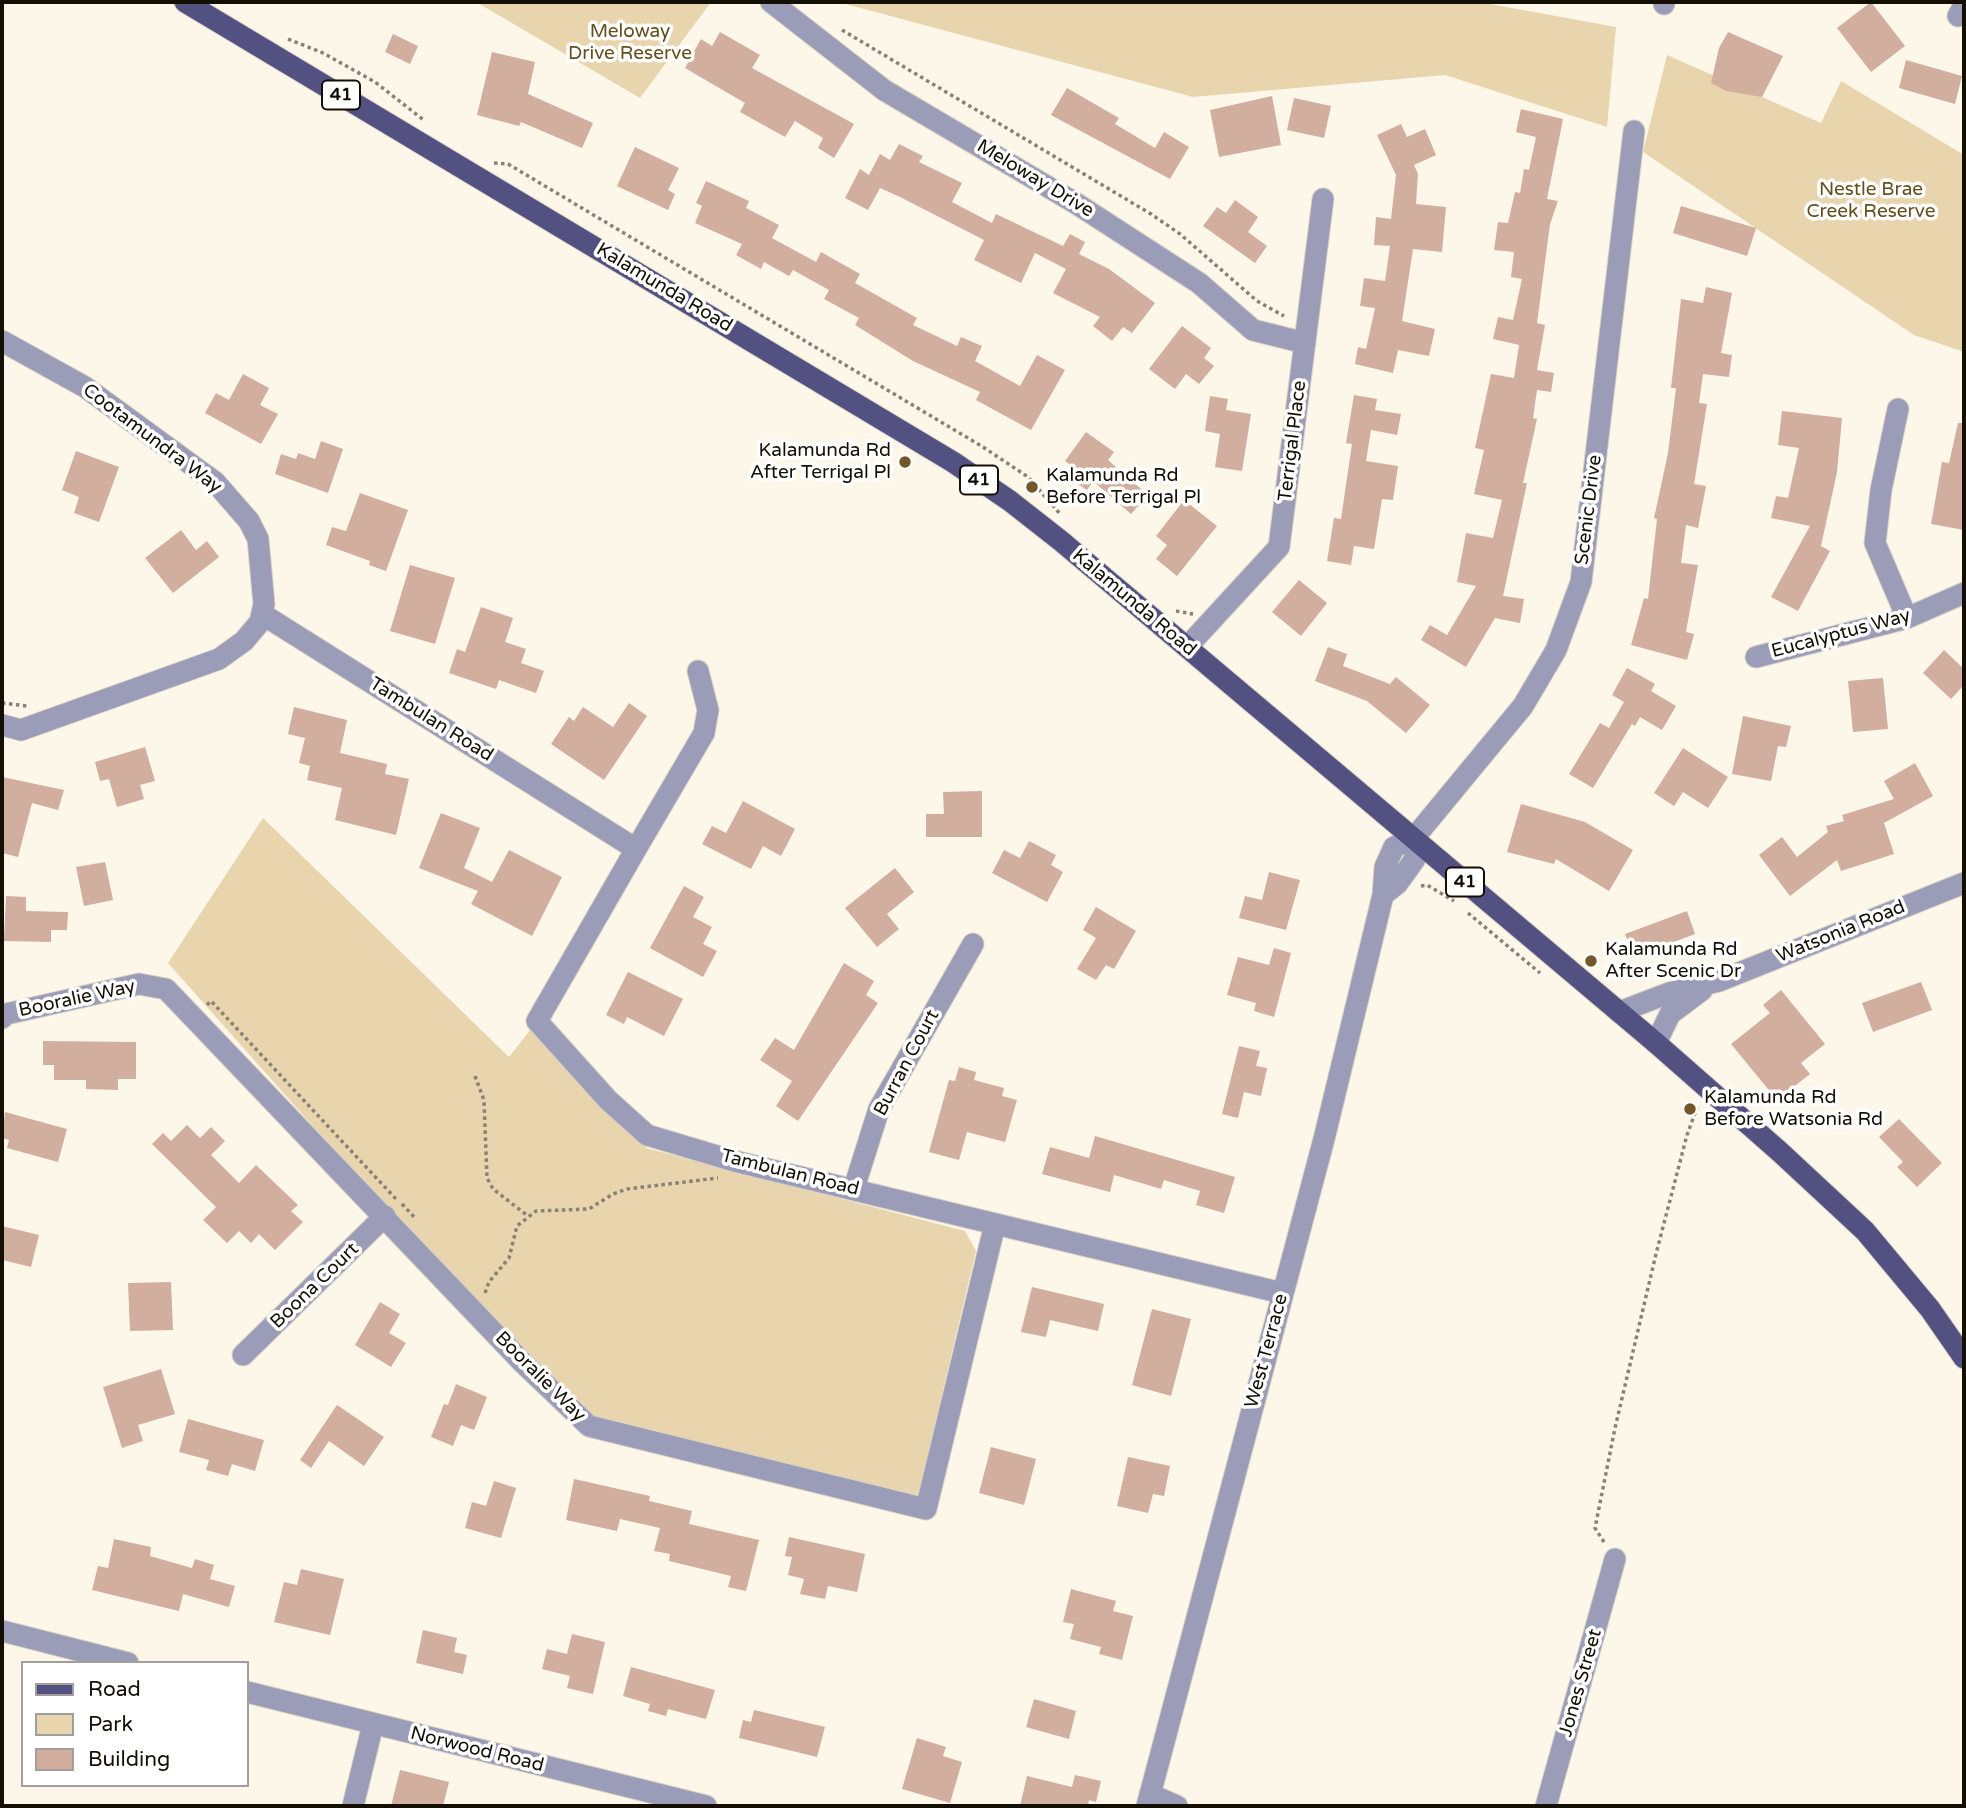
<!DOCTYPE html>
<style>
body{margin:0}
#map{position:relative;width:1966px;height:1808px;overflow:hidden;background:#fdf7ea;font-family:"Varela Round",sans-serif}
canvas{display:block}
.frame{position:absolute;inset:0;border:4px solid #140f04;pointer-events:none}
.legend{position:absolute;left:21px;top:1661px;width:228px;height:126px;box-sizing:border-box;background:#fff;border:2px solid #a19f9b;margin:0;padding:9px 12px;list-style:none;font-size:21px;color:#140f04}
.legend li{display:flex;align-items:center;gap:14px;height:35px}
.legend b{width:35px;border:2px solid #a19f9b}
</style>
<div id="map">
<canvas width="1966" height="1808"></canvas>
<div class="frame"></div>
<ul class="legend">
<li><b style="height:9px;background:#525181"></b>Road</li>
<li><b style="height:19px;background:#e8d5ae"></b>Park</li>
<li><b style="height:19px;background:#d2ae9f"></b>Building</li>
</ul>
</div>
<script>
const g = document.querySelector('canvas').getContext('2d');
g.lineJoin = 'round';
function paint(path, color) { g.fillStyle = color; g.fill(path, 'evenodd'); }
const toPath = rows => new Path2D(rows.map(r => 'M' + r).join(''));
function strokePath(path, color, width, dash) { g.strokeStyle = color; g.lineWidth = width; g.lineCap = dash ? 'butt' : 'round'; g.setLineDash(dash || []); g.stroke(path); }
function write(font, color, halo, rows, align = 'center') {
  g.font = font + ' "Varela Round",sans-serif'; g.lineWidth = 7; g.setLineDash([]); g.textBaseline = 'middle'; g.strokeStyle = halo; g.fillStyle = color; for (const [text, x, y, turn = 0] of rows) {
    g.save(); g.translate(x, y); g.rotate((+turn || 0) * Math.PI / 180); g.textAlign = isNaN(turn) ? turn : align; if (halo) g.strokeText(text, 0, 0); g.fillText(text, 0, 0); g.restore();
  }
}
paint(toPath([
 [476,2,711,2,640,98],
 [838,2,1479,2,1616,27,1607,127,1445,75,1193,97],
 [1667,55,1821,123,1841,81,1964,155,1964,352,1914,335,1643,152],
 [263,818,509,1057,537,1021,647,1135,646,1148,965,1231,976,1251,918,1495,593,1418,523,1363,168,963]
]), '#e8d5ae');
paint(toPath([
 [1871,2,1905,46,1871,72,1837,28],
 [720,32,760,55,752,68,854,124,834,158,818,148,823,138,795,121,785,137,740,112,745,103,685,68,701,39,712,46],
 [1728,32,1783,56,1762,97,1726,91,1711,83,1719,48],
 [393,34,418,46,410,64,385,52],
 [492,52,535,62,528,94,593,123,582,148,521,122,519,126,477,115],
 [1906,60,1962,76,1955,104,1899,88],
 [1067,88,1119,118,1115,124,1155,148,1164,132,1189,147,1170,179,1051,115],
 [1272,96,1281,145,1219,157,1210,110],
 [1294,98,1331,106,1324,138,1287,130],
 [1521,109,1563,119,1547,199,1558,201,1550,224,1537,323,1545,325,1537,370,1554,373,1551,392,1537,390,1533,418,1537,419,1523,483,1527,483,1503,596,1524,599,1520,623,1495,618,1466,667,1421,640,1430,625,1447,635,1476,586,1457,582,1466,533,1493,538,1502,500,1474,494,1484,450,1475,448,1491,374,1514,378,1519,345,1493,339,1498,317,1513,320,1522,279,1511,277,1514,252,1494,250,1498,222,1508,223,1515,192,1520,193,1524,169,1529,170,1536,137,1516,132],
 [1401,124,1407,137,1425,129,1436,155,1414,165,1418,174,1416,204,1446,207,1442,252,1413,249,1402,321,1435,329,1429,356,1398,350,1393,373,1355,364,1358,347,1366,349,1375,308,1360,306,1364,278,1385,281,1390,246,1374,245,1376,217,1391,219,1396,175,1377,135],
 [899,144,923,156,919,162,962,183,952,202,992,223,996,214,1063,246,1070,234,1085,242,1079,254,1109,269,1155,303,1132,333,1123,327,1112,341,1093,326,1100,317,1053,293,1066,269,1035,253,1021,283,974,260,984,240,900,197,880,188,868,210,845,198,860,169,869,175,880,154,890,160],
 [635,147,679,168,668,190,675,194,668,210,617,186],
 [706,181,749,201,746,208,779,225,772,238,816,262,821,252,860,274,855,283,917,318,913,325,957,346,961,337,982,346,975,361,1020,386,1037,355,1065,370,1031,430,976,400,980,392,913,361,855,325,859,318,824,299,829,290,793,270,789,276,764,262,761,269,736,255,742,244,695,223,702,206,696,203],
 [1235,200,1258,217,1248,232,1267,246,1255,263,1203,226,1217,207,1226,213],
 [1681,206,1756,228,1747,256,1673,233],
 [1706,287,1732,293,1721,353,1732,355,1729,377,1703,374,1699,403,1707,404,1694,484,1706,486,1698,528,1686,525,1681,563,1698,565,1686,632,1694,634,1687,660,1631,645,1644,598,1648,599,1657,519,1654,518,1668,453,1676,388,1671,388,1681,299,1703,303],
 [1182,326,1211,348,1204,358,1214,366,1199,384,1186,374,1175,389,1149,369],
 [243,374,269,388,260,405,278,414,261,444,205,413,216,393,229,400],
 [1354,395,1377,399,1375,410,1401,414,1397,435,1371,430,1366,461,1398,466,1393,500,1382,499,1374,549,1354,546,1351,565,1327,561,1334,518,1341,519,1352,444,1346,443],
 [1210,396,1228,399,1226,410,1251,414,1242,471,1215,467,1220,434,1205,431],
 [1782,411,1842,418,1837,472,1821,546,1830,551,1798,611,1771,597,1810,526,1771,518,1776,496,1788,498,1799,448,1778,445],
 [1958,423,1964,423,1964,530,1931,524,1942,462,1949,463],
 [1086,432,1114,452,1108,460,1148,495,1131,514,1093,481,1087,490,1073,481,1080,471,1065,461],
 [321,441,343,449,328,493,275,474,281,454,296,459,298,453,315,459],
 [76,451,119,467,99,522,74,513,79,497,62,490],
 [360,493,408,510,386,571,369,565,370,561,326,545,332,527,346,531],
 [1184,500,1217,526,1177,576,1156,559,1167,545,1156,536],
 [181,530,196,550,207,541,219,557,173,593,145,558],
 [410,565,455,578,435,644,390,631],
 [1299,580,1327,603,1301,636,1272,612],
 [481,607,513,618,505,642,526,649,521,663,544,671,536,693,499,680,496,689,449,673,457,649,465,652],
 [1328,647,1347,654,1343,666,1390,684,1396,677,1430,705,1406,733,1367,701,1315,681],
 [1944,650,1964,669,1964,685,1951,699,1923,673],
 [1627,668,1655,684,1651,691,1676,706,1662,730,1640,717,1635,726,1632,724,1593,788,1569,774,1600,723,1609,728,1624,702,1612,695],
 [1883,678,1888,729,1853,732,1848,681],
 [629,703,647,716,604,780,551,744,569,717,574,721,583,707,613,727],
 [294,707,347,720,340,753,387,764,385,774,409,779,396,835,335,820,342,788,307,780,310,766,299,763,305,738,288,734],
 [1743,716,1791,726,1786,747,1778,746,1771,781,1732,774],
 [145,747,155,781,140,785,144,799,117,807,109,779,100,781,95,762],
 [1683,748,1728,777,1708,808,1683,792,1674,806,1654,793],
 [1915,763,1933,796,1884,823,1894,854,1841,871,1837,860,1790,896,1759,855,1782,837,1797,857,1828,832,1826,826,1844,821,1842,815,1894,799,1884,781],
 [2,777,64,790,58,810,32,803,18,857,2,853],
 [982,791,982,837,926,837,926,814,944,814,943,792],
 [743,801,795,829,781,856,763,846,751,869,702,844,712,826,726,833],
 [1521,804,1585,822,1633,850,1609,891,1556,859,1554,864,1507,852],
 [441,813,480,828,464,868,492,882,509,850,562,877,532,936,471,904,478,891,419,868],
 [1029,841,1056,855,1051,865,1063,872,1047,902,992,873,1004,850,1020,858],
 [105,862,113,900,84,906,76,867],
 [895,868,914,892,887,914,899,929,877,947,845,908],
 [1269,872,1300,880,1286,930,1239,918,1245,896,1262,900],
 [684,886,704,897,693,917,712,927,703,944,717,951,703,977,650,948],
 [6,896,26,897,26,911,68,912,67,930,51,930,51,942,4,941],
 [1096,907,1136,931,1114,969,1106,965,1096,980,1077,969,1096,938,1083,930],
 [1687,911,1695,934,1634,957,1625,934],
 [1274,948,1291,953,1274,1017,1254,1011,1256,1003,1227,995,1238,957,1269,965],
 [844,963,874,981,866,995,878,1003,798,1121,776,1106,792,1081,760,1060,775,1038,794,1050],
 [628,972,683,999,664,1036,627,1017,624,1024,606,1015],
 [1921,982,1932,1010,1873,1032,1862,1003],
 [1781,990,1825,1044,1801,1063,1810,1074,1777,1100,1731,1044,1770,1013,1763,1005],
 [43,1041,136,1042,136,1079,118,1079,118,1090,86,1089,86,1080,54,1080,54,1065,43,1065],
 [1239,1046,1260,1051,1256,1066,1267,1068,1261,1096,1244,1092,1238,1118,1222,1114],
 [959,1067,976,1072,974,1080,1004,1088,1002,1096,1017,1100,1005,1142,967,1132,959,1160,929,1152,949,1080,955,1081],
 [5,1112,67,1129,58,1162,7,1148,9,1140,2,1138],
 [1899,1119,1942,1163,1917,1187,1897,1167,1903,1162,1879,1137],
 [187,1125,200,1138,211,1127,225,1141,211,1155,239,1183,256,1165,298,1205,291,1211,303,1222,275,1250,259,1234,251,1243,239,1231,227,1243,203,1220,216,1207,152,1144,163,1133,171,1141],
 [1095,1136,1235,1177,1224,1213,1196,1205,1200,1191,1164,1180,1161,1189,1114,1175,1110,1192,1042,1174,1050,1147,1089,1158],
 [2,1226,39,1235,31,1267,2,1260],
 [171,1282,173,1330,130,1331,128,1283],
 [1032,1287,1104,1304,1098,1331,1050,1320,1046,1337,1021,1332],
 [380,1302,400,1314,389,1333,406,1343,391,1367,355,1345],
 [1152,1309,1191,1319,1171,1396,1132,1385],
 [161,1369,175,1414,138,1425,143,1441,122,1448,103,1387],
 [456,1384,487,1397,474,1430,461,1425,453,1446,431,1437,444,1404,448,1405],
 [337,1405,384,1437,364,1466,329,1441,311,1468,300,1460],
 [188,1419,264,1440,255,1471,232,1464,228,1476,206,1470,209,1460,179,1452],
 [991,1447,1036,1459,1024,1505,979,1493],
 [1128,1457,1170,1466,1164,1496,1153,1494,1148,1513,1117,1506],
 [574,1479,650,1496,649,1501,692,1511,689,1524,759,1540,746,1591,728,1587,731,1576,669,1561,670,1554,654,1551,660,1528,620,1519,617,1531,566,1520],
 [494,1481,516,1488,501,1538,465,1528,472,1502,486,1506],
 [789,1537,865,1554,857,1592,828,1586,825,1599,800,1594,804,1579,788,1575,792,1557,785,1556],
 [114,1539,151,1547,150,1556,192,1568,195,1559,214,1565,210,1579,235,1586,229,1607,183,1594,179,1611,92,1590,98,1566,108,1568],
 [301,1569,344,1579,330,1635,274,1622,284,1582,297,1585],
 [1071,1589,1116,1601,1113,1611,1133,1616,1122,1660,1099,1654,1101,1647,1070,1639,1074,1624,1063,1622],
 [423,1630,457,1638,454,1652,467,1655,463,1674,416,1663],
 [572,1634,605,1642,593,1694,567,1688,570,1676,542,1669,547,1649,567,1654],
 [631,1667,715,1690,706,1719,668,1709,666,1716,648,1711,650,1704,623,1696],
 [1034,1699,1076,1711,1069,1739,1026,1727],
 [754,1710,825,1727,817,1757,739,1738,743,1720,751,1722],
 [917,1738,946,1747,943,1756,962,1762,950,1803,902,1789],
 [400,1770,449,1782,443,1806,391,1806],
 [1075,1775,1101,1781,1096,1802,1089,1800,1088,1806,1020,1806,1027,1776,1072,1787]
]), '#d2ae9f');
const minor = toPath([
 [771,2,884,90,1077,204,1199,283,1253,330,1305,343],
 [1664,2,1664,4],
 [1958,16,1964,6],
 [2,341,85,387,215,482,249,521,258,539,264,604,260,622,244,641,219,659,21,730,2,725],
 [1898,409,1881,490,1875,543,1907,618],
 [262,614,636,849,537,1021,608,1100,647,1135,734,1161,1282,1293],
 [1187,647,1279,547,1323,199],
 [1756,657,1907,618,1964,593],
 [636,849,704,733,708,710,698,671],
 [1383,895,1397,884,1415,859,1414,838],
 [1619,1012,1669,993,1719,981,1964,883],
 [2,1018,6,1014,139,984,166,989,523,1363,589,1426,926,1509,995,1224],
 [1656,1043,1670,1014,1702,990],
 [854,1188,879,1109,973,944],
 [243,1355,385,1216],
 [2,1631,128,1663],
 [247,1692,706,1806],
 [1150,1794,1177,1806],
 [353,1806,373,1724],
 [1147,1806,1324,1139,1383,895,1385,867,1394,847,1414,838,1523,706,1556,650,1581,582,1634,131],
 [1546,1806,1615,1559]
]);
const major = toPath([
 [185,2,953,462,1010,501,1061,541,1656,1043,1780,1152,1865,1231,1930,1309,1964,1358]
]);
strokePath(minor, '#d8d2c5', 23);
strokePath(major, '#d8d2c5', 23);
strokePath(toPath([
 [842,30,1151,214,1180,234,1257,301,1284,316],
 [288,39,323,53,375,82,425,121],
 [494,163,508,164,983,447,1028,477,1061,515],
 [1176,611,1193,614],
 [2,703,27,706],
 [1421,886,1427,885,1454,901],
 [1468,913,1540,973],
 [207,1005,211,1001,396,1199],
 [475,1076,484,1100,487,1178,493,1189,528,1216],
 [402,1204,416,1219],
 [485,1293,489,1282,509,1258,517,1226,536,1211,589,1209,613,1194,627,1189,718,1178],
 [1604,1542,1595,1528,1615,1428,1656,1254,1687,1135,1697,1108]
]), '#888276', 3.5, [3.5, 3.5]);
strokePath(minor, '#9b9cb8', 21);
strokePath(major, '#525181', 21);
for (const [x, y, r, color] of [
 [905,462,7,"#725829"],
 [1032,487,7,"#725829"],
 [1591,961,7,"#725829"],
 [1690,1109,7,"#725829"]
]) { const dot = new Path2D(); dot.arc(x, y, r, 0, 2 * Math.PI); g.fillStyle = color; g.fill(dot); strokePath(dot, '#fff', 2.5); }
for (const [x, y, w] of [
 [341,95,38],
 [979,480,38],
 [1465,882,38]
]) { const box = new Path2D(); box.roundRect(x - w / 2, y - 14.5, w, 29, 5); g.fillStyle = '#fff'; g.fill(box); strokePath(box, '#140f04', 2); }
write('bold 18px', '#140f04', null, [
 ["41",341,95],
 ["41",979,480],
 ["41",1465,882]
]);
write('19px', '#634e1c', '#fff', [
 ["Meloway",630,32],
 ["Drive Reserve",630,54],
 ["Nestle Brae",1871,190],
 ["Creek Reserve",1871,212]
]);
write('19px', '#140f04', '#fff', [
 ["Meloway Drive",1035,179,31],
 ["Kalamunda Road",664,288,31],
 ["Cootamundra Way",152,439,37],
 ["Terrigal Place",1293,441,-83],
 ["Scenic Drive",1589,510,-83],
 ["Kalamunda Road",1134,603,40],
 ["Eucalyptus Way",1841,634,-15],
 ["Tambulan Road",431,720,32],
 ["Watsonia Road",1841,932,-22],
 ["Booralie Way",77,999,-12],
 ["Burran Court",907,1063,-62],
 ["Tambulan Road",790,1173,14],
 ["Boona Court",315,1286,-44],
 ["West Terrace",1267,1351,-75],
 ["Booralie Way",540,1377,45],
 ["Jones Street",1581,1683,-74],
 ["Norwood Road",477,1750,14]
]);
write('19px', '#140f04', '#fff', [
 ["Kalamunda Rd",891,451,"right"],
 ["After Terrigal Pl",891,473,"right"],
 ["Kalamunda Rd",1046,476],
 ["Before Terrigal Pl",1046,498],
 ["Kalamunda Rd",1605,950],
 ["After Scenic Dr",1605,972],
 ["Kalamunda Rd",1704,1098],
 ["Before Watsonia Rd",1704,1120]
], 'left');
</script>
